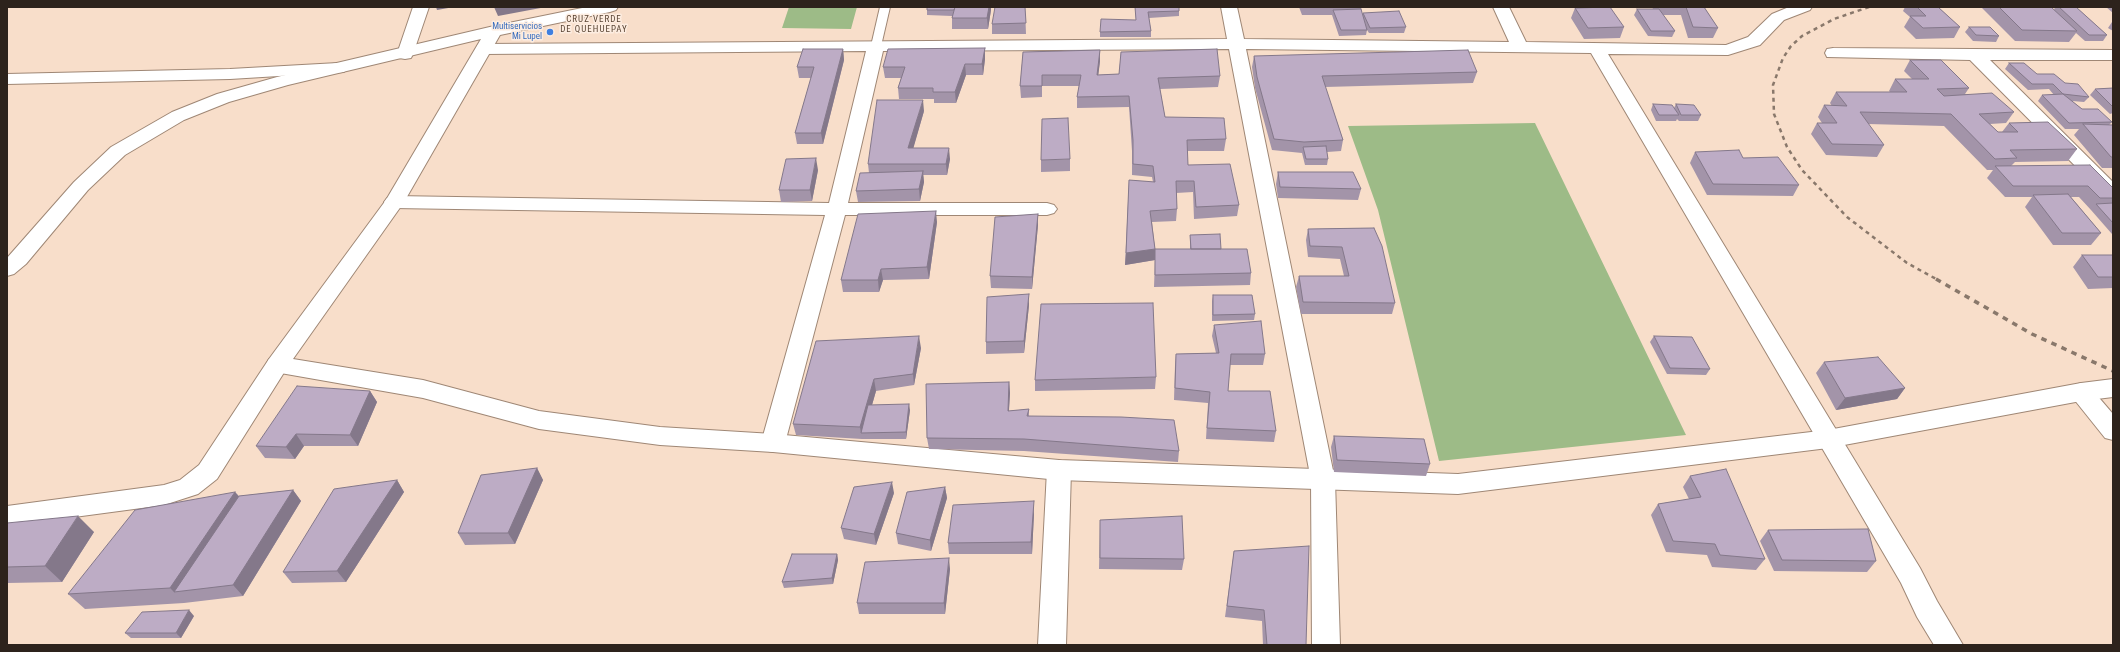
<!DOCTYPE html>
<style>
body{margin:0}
#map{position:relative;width:2120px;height:652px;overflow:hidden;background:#f8deca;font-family:"Roboto Condensed",sans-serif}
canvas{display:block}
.frame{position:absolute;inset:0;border:8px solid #2d231c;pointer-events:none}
</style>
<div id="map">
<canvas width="2120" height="652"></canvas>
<div class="frame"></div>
</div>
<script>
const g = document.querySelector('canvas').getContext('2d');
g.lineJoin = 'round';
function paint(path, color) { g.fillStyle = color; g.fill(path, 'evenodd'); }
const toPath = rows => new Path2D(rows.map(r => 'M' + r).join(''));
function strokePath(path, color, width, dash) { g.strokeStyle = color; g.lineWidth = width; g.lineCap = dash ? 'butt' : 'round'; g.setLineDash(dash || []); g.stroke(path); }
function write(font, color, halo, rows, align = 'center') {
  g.font = font + ' "Roboto Condensed",sans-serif'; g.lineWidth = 3; g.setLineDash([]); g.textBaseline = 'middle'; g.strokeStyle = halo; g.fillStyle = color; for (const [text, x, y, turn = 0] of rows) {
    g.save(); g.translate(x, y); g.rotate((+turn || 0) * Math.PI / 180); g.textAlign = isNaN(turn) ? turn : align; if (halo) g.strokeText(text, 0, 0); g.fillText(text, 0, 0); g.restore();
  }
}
paint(toPath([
 [789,7,857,7,851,29,782,28],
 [1535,123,1686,435,1439,461,1378,210,1348,126]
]), '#9dbb87');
const service = toPath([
 [880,7,890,7,881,46,876,49,871,46,880,7]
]);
const minor = toPath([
 [413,7,429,7,413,54,411,58,405,59,399,58,397,54,413,7],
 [1221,7,1237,7,1244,39,1509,42,1493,7,1509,7,1526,42,1726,45,1748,37,1772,14,1789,7,1812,7,1810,10,1784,20,1760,45,1728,55,1608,54,1920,568,1937,601,1963,645,1934,645,1917,617,1901,583,1591,53,1246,49,1335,480,1340,645,1312,645,1311,480,1229,49,883,51,848,203,1047,203,1054,205,1057,209,1054,213,1047,215,845,215,785,443,782,450,773,452,764,450,761,443,825,215,394,208,387,206,384,202,387,198,394,196,829,203,866,51,484,54,478,53,476,49,478,45,484,44,1227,39,1221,7],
 [1833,48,2113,50,2113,60,1990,60,2113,182,2113,199,2106,197,1970,60,1827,57,1825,53,1827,49,1833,48],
 [338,63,344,64,347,68,344,72,230,79,7,84,7,74,230,69,338,63],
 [277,357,285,359,288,365,285,371,217,479,198,494,164,505,7,526,7,506,164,485,180,480,199,465,269,359,277,357],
 [2081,383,2089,386,2113,414,2113,440,2105,438,2073,398,2069,392,2073,386,2081,383],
 [1059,460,1068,463,1071,470,1066,645,1038,645,1047,470,1050,463,1059,460]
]);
const tertiary = toPath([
 [587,7,618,7,616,10,610,12,500,35,404,202,293,359,423,380,539,411,660,427,773,434,1059,460,1458,474,1828,430,2081,383,2113,379,2113,397,2081,401,1828,448,1458,494,1059,480,773,452,660,445,539,429,423,398,269,371,266,365,269,359,386,200,481,39,288,85,229,102,184,120,125,155,88,190,26,264,14,274,7,276,7,258,74,182,111,147,172,112,217,94,277,77,494,26,587,7]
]);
strokePath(service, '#9f8775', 2);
strokePath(minor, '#9f8775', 2);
strokePath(tertiary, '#9f8775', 2);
paint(service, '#fff');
paint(minor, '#fff');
paint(tertiary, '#fff');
strokePath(toPath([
 [1869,7,1834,19,1802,36,1791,46,1783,58,1773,85,1774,114,1787,147,1802,170,1847,217,1907,263,1938,280]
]), '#89786b', 2.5, [4, 4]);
strokePath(toPath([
 [1936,279,2032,334,2113,371]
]), '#89786b', 3.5, [5.5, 5.5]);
paint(toPath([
 [927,7,991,7,991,10,988,29,952,29,952,16,927,15],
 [1025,7,1026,34,992,34,992,24],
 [1135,7,1179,7,1179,16,1149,18,1151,31,1151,37,1100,37,1100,32,1136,20],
 [1299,7,1361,7,1361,9,1363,16,1363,13,1406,27,1404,33,1369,33,1367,30,1366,35,1339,36,1332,15,1302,15],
 [1652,7,1704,7,1718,28,1713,38,1688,38,1681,15,1663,15,1675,31,1672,37,1648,36,1634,15,1637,9,1653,9],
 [1905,7,1938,7,1960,27,1954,38,1916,39,1904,27,1910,17,1903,11],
 [1981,7,2051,7,2054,10,2055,7,2076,7,2107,35,2103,41,2085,41,2076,33,2069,42,2015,41],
 [2106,7,2113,7,2113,13],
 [1575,8,1624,27,1620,38,1584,39,1571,18],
 [2112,22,2113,22,2113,31,2108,28],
 [1969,27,1999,36,1996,42,1973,41,1965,32],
 [985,48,985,59,983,75,966,75,956,103,934,103,934,99,899,99,898,88,901,78,885,78,883,67],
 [843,49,844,60,823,144,797,144,795,133,811,78,799,78,797,67],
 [1100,50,1100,61,1098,75,1119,74,1121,52,1220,76,1218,87,1160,89,1165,117,1226,139,1224,151,1187,151,1188,165,1239,205,1237,216,1194,219,1193,192,1176,193,1177,209,1176,221,1152,222,1155,249,1190,249,1190,235,1221,249,1251,273,1250,285,1154,287,1155,260,1125,265,1129,180,1153,182,1152,177,1132,175,1132,151,1129,107,1077,108,1077,97,1079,86,1042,86,1042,97,1021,98,1020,86,1023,52],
 [1254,56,1477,72,1473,83,1325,87,1343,140,1341,151,1327,152,1328,159,1327,165,1305,165,1302,153,1272,150,1255,88,1252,67],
 [1910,60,1969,88,1965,94,2014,112,2006,123,1990,124,1998,132,2002,132,2009,123,2077,149,2068,161,2015,162,2011,166,2113,188,2113,234,2112,234,2091,210,2079,197,2071,197,2101,233,2091,245,2053,245,2025,207,2032,197,2005,197,1987,178,1993,170,1987,170,1944,126,1868,124,1884,145,1877,157,1826,155,1811,134,1817,123,1822,123,1818,117,1824,105,1832,106,1830,103,1836,92,1890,92,1889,91,1895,79,1912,79,1904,71],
 [2009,63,2089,97,2084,102,2072,101,2082,109,2112,122,2109,125,2113,125,2113,168,2102,168,2074,135,2079,129,2065,129,2038,101,2042,95,2054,95,2049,89,2028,90,2005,69],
 [2113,88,2113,113,2110,114,2090,95,2095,89],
 [1653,104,1674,108,1676,104,1701,115,1698,121,1679,121,1677,119,1676,121,1656,121,1651,110],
 [924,111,913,148,950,159,947,175,923,175,924,182,920,201,858,202,856,191,869,173,868,164],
 [1695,152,1743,158,1799,185,1793,196,1707,195,1690,163],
 [1070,159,1070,171,1041,172,1041,160],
 [818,170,812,201,781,202,779,190],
 [1278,172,1361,189,1358,200,1278,198,1276,184],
 [1038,214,1038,225,1032,289,991,288,990,276],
 [937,222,929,279,883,280,879,292,843,292,841,280],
 [1374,228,1395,303,1392,314,1301,314,1296,287,1299,276,1344,276,1340,259,1308,257,1306,240,1308,229],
 [2082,255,2113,255,2113,288,2088,289,2073,267],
 [1213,295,1255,314,1254,320,1212,321,1212,301],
 [1029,305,1024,353,986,354,986,342],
 [1214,325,1265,354,1263,365,1230,365,1228,391,1276,431,1274,442,1206,439,1208,403,1174,400,1175,365,1176,354,1216,353,1212,336],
 [1654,336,1710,369,1706,375,1667,374,1650,342],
 [921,348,914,385,876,391,872,405,910,410,906,439,862,439,796,435,793,424],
 [1824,362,1905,388,1897,399,1836,410,1816,373],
 [1156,377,1155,389,1035,391,1035,380],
 [1009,382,1010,393,1009,411,1029,409,1029,416,1179,451,1178,462,1024,451,929,449,927,438],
 [370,391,377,402,358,446,304,446,295,459,265,458,256,446],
 [1334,436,1430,464,1426,476,1334,472,1331,447],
 [537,468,543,480,515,544,465,545,458,533],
 [1690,476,1765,559,1756,570,1712,567,1707,555,1666,552,1651,515,1658,504,1689,499,1683,487],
 [397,480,404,492,346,582,292,583,283,572],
 [945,487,947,498,931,551,898,544,896,533],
 [293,490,301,501,243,596,184,603,85,609,68,594,235,492,239,496],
 [894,493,876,545,844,539,841,528],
 [1034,513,1032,554,949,554,948,543],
 [1100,520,1184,559,1182,570,1099,569],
 [7,523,94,532,62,582,7,583],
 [1768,530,1876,561,1867,572,1774,571,1760,541],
 [1234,551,1306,645,1263,645,1262,621,1225,617],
 [837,554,838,560,833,584,784,588,782,582],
 [950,569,945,614,859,614,857,603],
 [194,616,181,638,131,638,125,633]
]), '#a394a9');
paint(toPath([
 [436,7,454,7,437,10],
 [494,7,546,7,498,16],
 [989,7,991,7,991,10,988,29,987,18],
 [985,48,985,59,983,75,982,64],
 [843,49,844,60,823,144,821,133],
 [1100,50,1100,61,1097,86,1097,75],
 [965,64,966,75,956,103,955,92],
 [923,100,924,111,910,160,908,148],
 [949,148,950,159,947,175,946,164],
 [816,158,818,170,812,201,810,190],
 [923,171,924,182,920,201,919,189],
 [936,211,937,222,929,279,927,267],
 [1038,214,1038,225,1032,289,1032,277],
 [1155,249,1155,260,1125,265,1126,253],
 [881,269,883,280,879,292,878,280],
 [1029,294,1029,305,1024,353,1024,341],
 [919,336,921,348,914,385,913,374],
 [874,379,876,391,864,433,861,433,860,427],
 [1009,382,1010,393,1008,423,1008,411],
 [1905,388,1897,399,1836,410,1845,398],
 [370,391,377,402,358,446,350,435],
 [909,404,910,410,906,439,906,432],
 [296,434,304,446,295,459,286,447],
 [537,468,543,480,515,544,508,533],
 [397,480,404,492,346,582,337,571],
 [892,482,894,493,876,545,874,534],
 [945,487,947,498,931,551,930,540],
 [293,490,301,501,243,596,233,585],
 [235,492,248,508,174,592,170,588],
 [1034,501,1034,513,1032,554,1031,542],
 [78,516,94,532,62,582,45,566],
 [837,554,838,560,833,584,832,578],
 [949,558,950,569,945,614,944,603],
 [189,610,194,616,181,638,176,633]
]), '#84788a');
const building = toPath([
 [927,7,955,7,954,10,927,10,927,7],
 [955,7,989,7,987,18,952,18,955,7],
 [995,7,1025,7,1026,23,992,24,995,7],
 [1135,7,1179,7,1179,11,1148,12,1151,31,1100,32,1101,19,1136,20,1135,7],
 [1610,7,1624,27,1588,28,1575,8,1610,7],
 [1686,7,1704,7,1718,28,1693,27,1686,7],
 [1917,7,1938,7,1960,27,1923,28,1910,16,1926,16,1917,7],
 [1999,7,2051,7,2077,31,2022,30,1999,7],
 [2059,7,2076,7,2107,35,2089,35,2059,7],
 [1361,9,1367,30,1341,30,1333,10,1361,9],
 [1637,9,1659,9,1675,31,1651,31,1637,9],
 [1399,11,1406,27,1370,28,1363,13,1399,11],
 [1969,27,1990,27,1999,36,1976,35,1969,27],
 [985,48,982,64,965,64,955,92,933,92,933,88,898,88,905,67,883,67,888,49,985,48],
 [803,49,843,49,821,133,795,133,814,67,797,67,803,49],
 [1217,49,1220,76,1158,78,1165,117,1224,118,1226,139,1187,140,1188,165,1230,164,1239,205,1196,207,1194,181,1176,181,1177,209,1150,211,1155,249,1247,249,1251,273,1155,275,1155,249,1126,253,1129,180,1155,182,1153,166,1133,164,1133,140,1129,96,1077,97,1081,75,1042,75,1042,86,1020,86,1023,52,1100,50,1097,75,1119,74,1121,52,1217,49],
 [1468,50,1477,72,1322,76,1343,140,1304,142,1274,139,1257,77,1254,56,1468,50],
 [1910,60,1941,60,1969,88,1937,89,1944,96,1992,93,2014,112,1979,114,1998,132,2018,132,2009,123,2048,122,2077,149,2010,150,2017,158,1995,159,1951,114,1860,112,1884,145,1832,144,1817,123,1837,123,1824,105,1847,106,1836,92,1907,92,1895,79,1929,79,1910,60],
 [2009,63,2024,63,2037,74,2054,74,2065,83,2078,84,2089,97,2063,94,2053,84,2032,84,2009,63],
 [2113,88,2113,107,2095,89,2113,88],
 [2063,94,2082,109,2098,109,2112,122,2069,123,2042,95,2063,94],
 [877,100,923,100,908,148,949,148,946,164,868,164,877,100],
 [1653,104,1672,105,1679,115,1659,115,1653,104],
 [1676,104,1694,105,1701,115,1681,115,1676,104],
 [1068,118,1070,159,1041,160,1042,119,1068,118],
 [2083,124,2113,125,2113,157,2111,157,2083,124],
 [1326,146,1328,159,1306,159,1303,147,1326,146],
 [1739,150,1743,158,1778,157,1799,185,1713,184,1695,152,1739,150],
 [816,158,810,190,779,190,786,159,816,158],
 [2090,165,2113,188,2113,198,2100,198,2088,186,2013,186,1995,166,2090,165],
 [923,171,919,189,856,191,860,173,923,171],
 [1278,172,1353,172,1361,189,1280,187,1278,172],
 [2068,194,2101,233,2062,233,2033,195,2068,194],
 [2113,203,2113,223,2096,204,2113,203],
 [936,211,927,267,881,269,878,280,841,280,858,214,936,211],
 [1038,214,1032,277,990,276,995,217,1038,214],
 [1374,228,1382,246,1395,303,1303,302,1299,276,1349,276,1342,247,1310,246,1308,229,1374,228],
 [1220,234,1221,249,1191,249,1190,235,1220,234],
 [2082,255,2113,255,2113,277,2098,277,2082,255],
 [1029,294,1024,341,986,342,987,297,1029,294],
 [1213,295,1252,295,1255,314,1213,315,1213,295],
 [1153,303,1156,377,1035,380,1041,304,1153,303],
 [1261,321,1265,354,1231,354,1228,391,1270,391,1276,431,1207,428,1210,392,1175,388,1176,354,1219,353,1214,325,1261,321],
 [919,336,913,374,874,379,860,427,793,424,816,341,919,336],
 [1654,336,1692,337,1710,369,1670,368,1654,336],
 [1878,357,1905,388,1845,398,1824,362,1878,357],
 [1009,382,1008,411,1029,409,1027,416,1121,417,1174,420,1179,451,1024,439,927,438,926,384,1009,382],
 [297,386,370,391,350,435,296,434,286,447,256,446,297,386],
 [909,404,906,432,861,433,868,405,909,404],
 [1334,436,1424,439,1430,464,1337,460,1334,436],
 [537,468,508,533,458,533,481,475,537,468],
 [1726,469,1765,559,1720,555,1715,544,1673,541,1658,504,1701,497,1690,476,1726,469],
 [397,480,337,571,283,572,334,489,397,480],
 [892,482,874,534,841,528,854,487,892,482],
 [945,487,930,540,896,533,907,492,945,487],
 [293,490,233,585,174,592,239,496,293,490],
 [235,492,170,588,68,594,135,510,235,492],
 [1034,501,1031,542,948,543,953,505,1034,501],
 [78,516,45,566,7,567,7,523,78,516],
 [1182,516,1184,559,1100,558,1100,520,1182,516],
 [1868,529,1876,561,1782,560,1768,530,1868,529],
 [1309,546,1306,645,1267,645,1264,610,1227,606,1234,551,1309,546],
 [792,554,837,554,832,578,782,582,792,554],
 [949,558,944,603,857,603,865,562,949,558],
 [189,610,176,633,125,633,142,612,189,610]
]);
paint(building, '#bdacc5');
strokePath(building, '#84788a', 1);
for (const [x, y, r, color] of [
 [550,32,4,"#3f7fe0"]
]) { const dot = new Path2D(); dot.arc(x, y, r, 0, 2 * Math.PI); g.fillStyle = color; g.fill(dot); strokePath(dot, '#fdede1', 1.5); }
g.letterSpacing = '1px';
write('9px', '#594433', '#fdede1', [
 ["CRUZ VERDE",594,20],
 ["DE QUEHUEPAY",594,30]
]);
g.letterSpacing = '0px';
write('9px', '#366cbe', '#fdede1', [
 ["Multiservicios",542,27],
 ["Mi Lupel",542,37]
], 'right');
</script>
